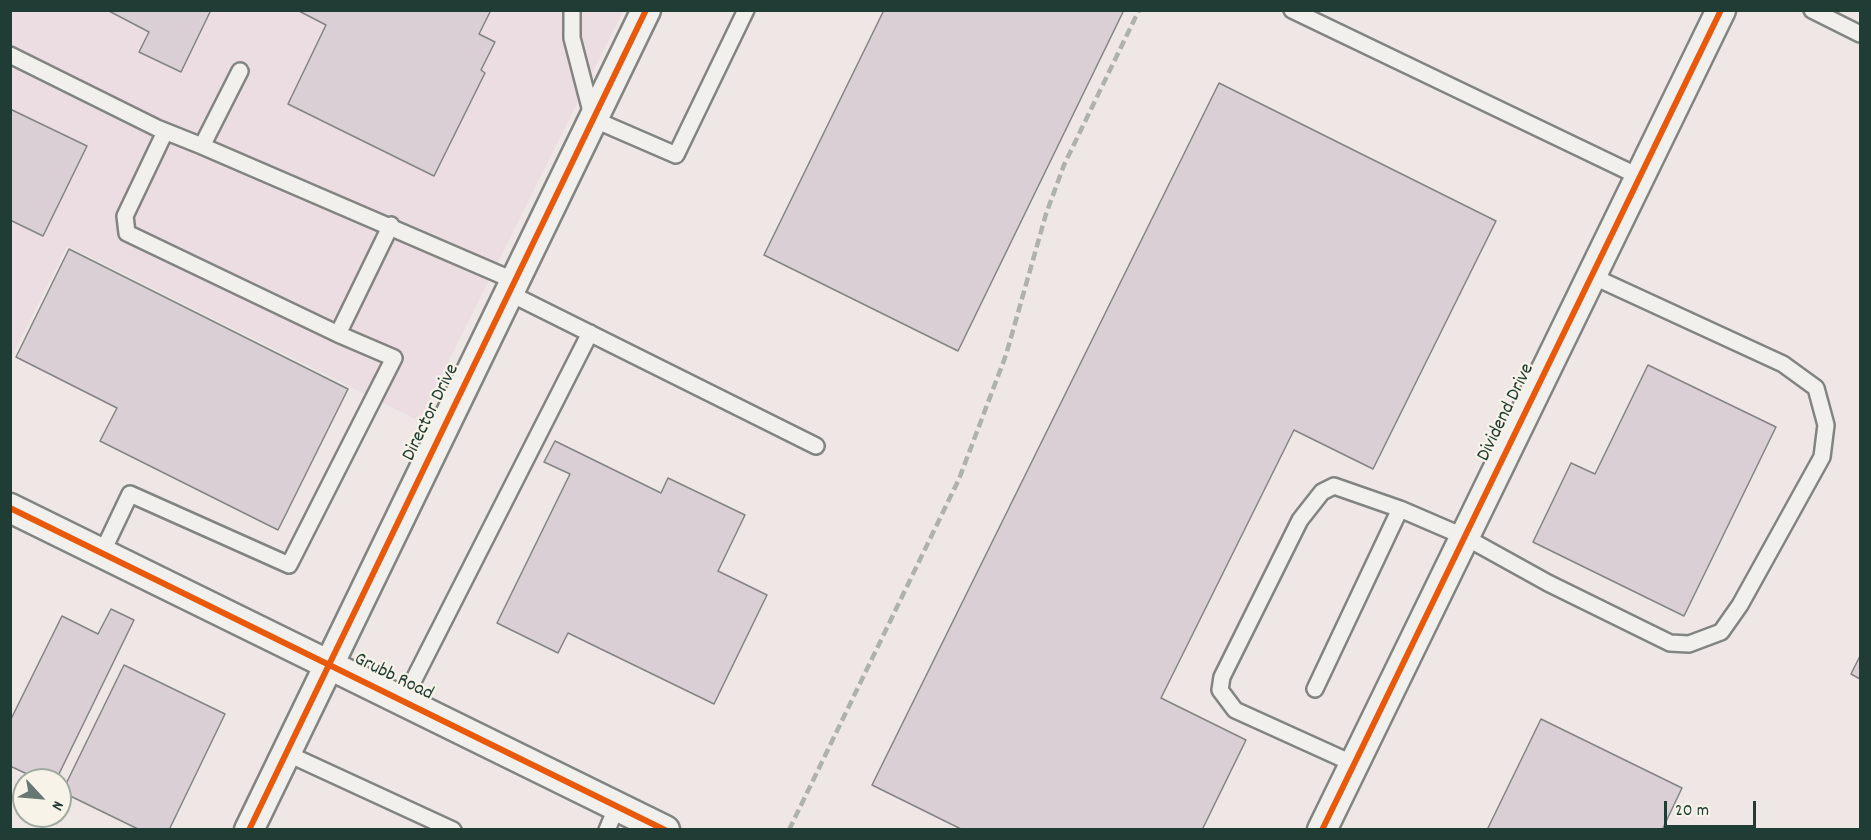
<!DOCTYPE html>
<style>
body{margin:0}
#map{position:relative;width:1871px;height:840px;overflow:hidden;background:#eee7e6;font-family:Dekko,sans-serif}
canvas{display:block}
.frame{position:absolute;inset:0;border:12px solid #1f3d34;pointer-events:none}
.north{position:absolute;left:12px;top:768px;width:60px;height:60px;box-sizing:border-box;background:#f7f3e8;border:2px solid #a1aaa0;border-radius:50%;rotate:116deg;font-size:16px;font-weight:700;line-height:24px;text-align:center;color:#1f3d34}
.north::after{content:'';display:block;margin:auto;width:21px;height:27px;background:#677872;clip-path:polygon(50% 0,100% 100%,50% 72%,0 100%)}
.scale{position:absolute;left:1664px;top:801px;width:92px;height:27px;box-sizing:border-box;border:3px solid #1f3d34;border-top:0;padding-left:8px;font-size:18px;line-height:21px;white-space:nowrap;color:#1f3d34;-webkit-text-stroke:4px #f7f3e8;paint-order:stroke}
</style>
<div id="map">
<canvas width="1871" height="840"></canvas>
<div class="frame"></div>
<div class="north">N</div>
<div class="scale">20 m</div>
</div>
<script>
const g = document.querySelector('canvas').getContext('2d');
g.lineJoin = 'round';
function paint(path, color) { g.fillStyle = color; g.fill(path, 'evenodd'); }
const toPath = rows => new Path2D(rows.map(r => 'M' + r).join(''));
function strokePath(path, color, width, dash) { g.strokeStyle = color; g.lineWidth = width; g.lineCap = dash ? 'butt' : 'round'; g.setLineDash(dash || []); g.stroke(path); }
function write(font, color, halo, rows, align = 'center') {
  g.font = font + ' Dekko,sans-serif'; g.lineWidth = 4.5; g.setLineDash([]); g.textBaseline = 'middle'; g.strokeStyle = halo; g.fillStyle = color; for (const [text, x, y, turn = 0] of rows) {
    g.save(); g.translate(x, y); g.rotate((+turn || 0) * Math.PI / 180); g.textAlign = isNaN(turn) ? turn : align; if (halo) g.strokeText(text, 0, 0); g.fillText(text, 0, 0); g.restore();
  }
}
paint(toPath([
 [11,11,623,11,419,421,67,246,11,358]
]), '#ecdde2');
const building = toPath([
 [107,10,211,10,181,72,139,52,149,32,107,10],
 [297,10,491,10,479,34,495,42,481,70,485,73,434,176,288,104,326,25,297,10],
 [884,10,1124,10,958,351,764,255,884,10],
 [1219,83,1496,221,1373,469,1294,430,1161,698,1246,740,1202,830,963,830,872,785,1219,83],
 [10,109,87,146,43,236,10,220,10,109],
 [69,249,348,389,278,530,100,441,117,408,16,357,69,249],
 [1648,365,1776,427,1684,616,1533,542,1571,463,1595,474,1648,365],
 [555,441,661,493,668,478,745,515,718,571,767,595,714,704,568,633,558,653,497,623,570,474,544,462,555,441],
 [111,609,134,620,56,780,40,780,10,766,10,721,62,616,98,634,111,609],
 [1860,656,1860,679,1851,674,1860,656],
 [124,665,225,714,169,830,140,830,62,792,124,665],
 [1541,719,1682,788,1662,830,1487,830,1541,719]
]);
paint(building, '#dbcfd6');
strokePath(building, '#828482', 1.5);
const service = toPath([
 [572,10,572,38,593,119,676,155,746,10],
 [1292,10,1640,177],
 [1812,10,1860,34],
 [10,55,157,128,202,146],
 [240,71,202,146,515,281],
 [165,132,125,216,127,233,338,334],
 [509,293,816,446],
 [102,553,130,494,289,565,394,358,338,334,391,225],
 [1315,689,1400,509,1465,537,1548,583,1670,643,1689,644,1721,632,1740,605,1822,457,1826,425,1816,388,1783,364,1592,276],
 [403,701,590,333],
 [286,753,453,830],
 [1354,764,1235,710,1220,690,1222,677,1300,520,1322,492,1334,486,1400,509],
 [607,830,617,806]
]);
const minor = toPath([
 [10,508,665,830],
 [249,830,646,10],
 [1322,830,1721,10]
]);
strokePath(service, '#828482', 20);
strokePath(minor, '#828482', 33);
strokePath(service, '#f1f0ec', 15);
strokePath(minor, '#f1f0ec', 28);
strokePath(toPath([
 [789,830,959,479,1006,355,1046,214,1064,165,1139,10]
]), '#afb1ad', 4.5, [9, 4.5]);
strokePath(toPath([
 [10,508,665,830],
 [249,830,646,10],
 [1322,830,1721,10]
]), '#e8590c', 6);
write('20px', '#1f3d34', '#f7f3e8', [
 ["Director Drive",432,413,-64],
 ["Dividend Drive",1507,413,-64],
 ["Grubb Road",393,678,26]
]);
</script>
